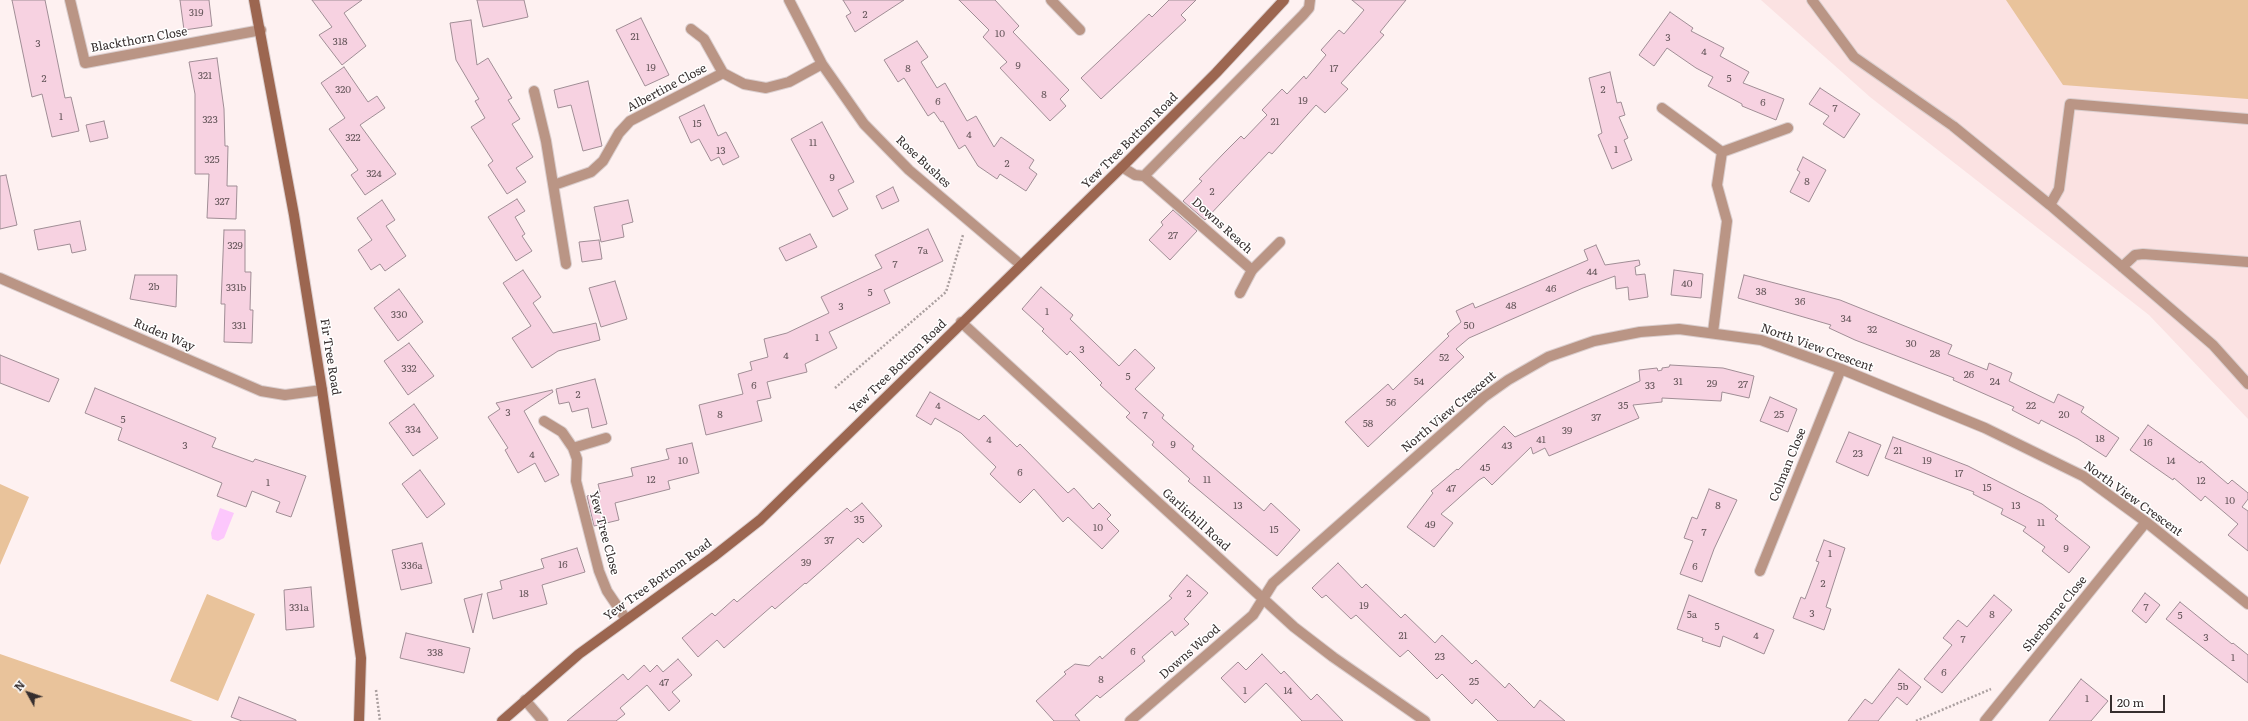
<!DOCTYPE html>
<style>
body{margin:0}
#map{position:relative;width:2248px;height:721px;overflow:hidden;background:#fef1f1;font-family:Literata,serif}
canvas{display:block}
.north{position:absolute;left:8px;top:673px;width:40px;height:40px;-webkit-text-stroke:3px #fff;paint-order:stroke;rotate:310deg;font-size:11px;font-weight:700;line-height:16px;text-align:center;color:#362e2e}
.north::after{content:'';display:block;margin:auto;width:14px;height:18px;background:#362e2e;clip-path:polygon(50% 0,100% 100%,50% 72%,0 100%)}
.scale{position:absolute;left:2110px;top:695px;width:55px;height:18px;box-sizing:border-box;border:2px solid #362e2e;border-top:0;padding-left:5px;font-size:12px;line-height:14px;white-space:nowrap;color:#362e2e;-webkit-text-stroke:3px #fff;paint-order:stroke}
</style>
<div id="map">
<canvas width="2248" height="721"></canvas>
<div class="north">N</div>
<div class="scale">20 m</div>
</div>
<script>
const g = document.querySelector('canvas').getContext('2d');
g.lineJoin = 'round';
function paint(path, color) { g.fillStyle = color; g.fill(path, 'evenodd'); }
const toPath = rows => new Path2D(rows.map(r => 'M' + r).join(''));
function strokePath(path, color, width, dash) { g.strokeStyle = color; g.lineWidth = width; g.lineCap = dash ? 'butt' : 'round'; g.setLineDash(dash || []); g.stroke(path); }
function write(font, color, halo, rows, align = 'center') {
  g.font = font + ' Literata,serif'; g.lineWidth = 3; g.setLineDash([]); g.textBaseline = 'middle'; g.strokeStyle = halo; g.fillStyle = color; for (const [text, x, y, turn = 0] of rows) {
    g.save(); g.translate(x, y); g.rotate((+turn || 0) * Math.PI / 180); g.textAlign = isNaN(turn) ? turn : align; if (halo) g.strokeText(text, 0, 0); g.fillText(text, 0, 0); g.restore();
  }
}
paint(toPath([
 [1761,0,2248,0,2248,419,2149,315,1870,97]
]), '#fbe2e2');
paint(toPath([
 [2006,0,2248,0,2248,99,2063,85],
 [0,484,29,497,0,565],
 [207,594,255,614,218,701,170,681],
 [0,654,107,691,193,721,0,721]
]), '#e9c39b');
paint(toPath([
 [220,508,234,513,224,538,218,541,212,539,211,533]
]), '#fcc7fc');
const building = toPath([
 [12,0,45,0,65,98,71,97,79,131,52,137,42,94,32,97,12,0],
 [180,0,209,0,212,26,184,30,180,0],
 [312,0,362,0,344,13,366,46,342,65,319,35,332,27,312,0],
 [477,0,524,0,528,17,483,27,477,0],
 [843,0,904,0,855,32,846,16,851,13,843,0],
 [959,0,995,0,1019,26,1013,32,1069,90,1060,99,1066,106,1050,121,1000,68,1007,62,983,37,989,30,959,0],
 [1169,0,1196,0,1181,15,1186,20,1101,99,1081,78,1149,14,1152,17,1169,0],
 [1352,0,1406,0,1380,32,1384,35,1341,83,1348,89,1325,113,1316,105,1272,154,1269,152,1205,220,1183,201,1202,181,1199,179,1224,153,1241,136,1244,139,1267,115,1262,110,1282,89,1287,94,1304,76,1306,79,1326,55,1321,50,1339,30,1344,34,1364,10,1352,0],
 [1670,12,1693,28,1691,31,1724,48,1720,56,1749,72,1743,83,1784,99,1776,120,1742,106,1742,104,1708,86,1713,77,1696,68,1667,48,1654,66,1639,55,1670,12],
 [641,18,669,75,645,86,616,30,641,18],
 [471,20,477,65,488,58,512,98,508,100,520,119,512,124,533,157,516,168,526,182,507,194,488,165,493,161,471,127,485,118,475,101,479,99,456,60,450,23,471,20],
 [917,41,928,57,921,62,937,88,945,83,967,121,976,116,994,147,1001,137,1034,160,1029,168,1037,174,1026,191,1000,174,997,179,978,166,965,145,959,149,943,121,941,122,934,112,928,116,904,78,898,82,884,60,917,41],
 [217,58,224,109,225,146,228,146,227,186,237,186,236,219,207,218,209,174,195,174,195,94,189,62,217,58],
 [344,67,368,102,377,96,385,108,360,125,396,174,365,195,351,175,358,170,329,129,345,118,321,83,344,67],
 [1610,72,1617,103,1621,102,1625,115,1619,117,1628,138,1624,140,1632,160,1612,169,1598,135,1602,133,1589,78,1610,72],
 [588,81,602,146,583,151,571,105,558,108,554,90,588,81],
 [1820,88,1860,114,1844,138,1823,124,1829,116,1809,104,1820,88],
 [704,105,718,136,726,132,739,157,723,165,719,157,711,161,699,139,691,143,679,117,704,105],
 [104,121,108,138,90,142,86,125,104,121],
 [822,122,854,182,838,190,848,209,833,217,791,139,822,122],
 [1803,157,1826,170,1809,202,1790,192,1800,172,1797,170,1803,157],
 [6,175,17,225,0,229,0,176,6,175],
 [893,187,899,201,882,209,876,196,893,187],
 [517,199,525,211,515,217,525,234,522,236,532,251,516,261,488,217,517,199],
 [382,200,395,220,386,226,406,256,385,271,380,264,371,270,358,250,372,240,357,218,382,200],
 [628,200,633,222,622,225,624,237,601,242,594,207,628,200],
 [1173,210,1197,231,1170,260,1149,240,1163,225,1161,222,1173,210],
 [80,221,86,250,72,253,70,244,38,250,34,230,80,221],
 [928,229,943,261,884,290,890,303,829,332,837,348,805,364,807,372,767,382,771,398,757,401,762,421,706,435,699,405,743,394,738,374,752,370,750,362,768,357,764,339,787,333,829,313,821,297,882,268,875,255,928,229],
 [224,230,245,230,245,272,251,272,250,310,253,310,252,343,224,342,225,304,221,304,224,230],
 [810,234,817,247,786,261,779,248,810,234],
 [599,240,602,259,582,262,579,242,599,240],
 [1596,245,1605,265,1639,260,1640,265,1635,267,1636,275,1645,274,1648,297,1629,300,1628,287,1616,289,1615,276,1583,288,1469,338,1456,349,1464,357,1368,447,1345,422,1388,384,1393,390,1449,336,1447,334,1461,322,1456,311,1473,303,1475,308,1588,260,1584,250,1596,245],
 [523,270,541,297,533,303,553,333,596,323,600,340,558,351,532,368,512,338,531,326,503,283,523,270],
 [1674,270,1703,274,1701,298,1671,295,1674,270],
 [135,275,177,275,176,307,130,299,135,275],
 [1744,275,1840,300,1952,345,1948,354,1987,370,1989,363,2012,373,2009,381,2054,403,2058,394,2084,407,2081,412,2119,438,2106,457,2078,439,2041,420,2039,424,2012,410,2014,407,1953,380,1954,378,1855,340,1829,328,1831,325,1738,298,1744,275],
 [615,281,627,319,601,327,589,288,615,281],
 [1041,287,1073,315,1070,319,1119,366,1135,349,1155,368,1135,389,1164,415,1162,418,1194,446,1192,449,1264,511,1271,503,1300,530,1277,556,1188,481,1190,479,1152,445,1154,442,1126,417,1130,413,1100,385,1102,383,1070,351,1067,355,1042,331,1044,329,1022,309,1041,287],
 [399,289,423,322,398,341,374,308,399,289],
 [409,343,434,376,408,395,384,361,409,343],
 [0,355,59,379,49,402,0,383,0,355],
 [1670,365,1723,368,1754,376,1749,398,1722,392,1721,401,1662,398,1662,402,1633,405,1639,418,1549,456,1545,448,1533,454,1531,447,1492,485,1484,477,1479,480,1441,514,1453,523,1434,547,1407,527,1433,493,1431,491,1457,469,1458,470,1504,426,1515,437,1640,381,1639,370,1657,368,1658,371,1662,370,1662,368,1669,367,1670,365],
 [595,379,607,424,592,428,588,408,572,412,569,402,559,404,556,389,595,379],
 [95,388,216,438,212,447,253,462,255,459,306,476,291,517,276,512,280,502,252,491,246,507,217,496,222,483,118,440,122,428,85,413,95,388],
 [552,390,553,392,524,411,559,475,545,482,535,463,518,473,505,450,508,448,488,417,500,409,496,403,552,390],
 [930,392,979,420,984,415,1017,447,1020,444,1068,493,1074,488,1093,509,1099,503,1111,515,1107,519,1119,531,1102,549,1068,517,1063,522,1034,489,1020,503,990,474,996,467,961,433,935,418,931,425,916,416,930,392],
 [1770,397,1797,409,1788,432,1760,421,1770,397],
 [414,404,438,438,413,456,389,423,414,404],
 [2148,425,2200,463,2201,461,2228,484,2232,480,2248,493,2248,499,2242,507,2248,511,2248,551,2228,535,2238,524,2205,496,2201,501,2174,478,2173,480,2130,450,2148,425],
 [1849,432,1881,445,1868,476,1836,462,1849,432],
 [1893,437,1968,466,2042,504,2058,516,2055,519,2090,547,2069,573,2042,551,2045,547,2023,531,2026,527,2001,514,2003,509,1973,494,1974,492,1885,458,1893,437],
 [692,443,699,473,668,481,670,489,615,503,619,520,594,526,587,496,600,492,598,484,633,476,631,468,669,459,666,449,692,443],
 [420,470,445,504,427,518,402,484,420,470],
 [1709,489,1737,500,1714,549,1702,582,1680,574,1693,541,1684,538,1692,517,1697,519,1709,489],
 [862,503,882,526,863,543,858,538,806,584,805,583,775,609,772,606,724,648,717,640,698,657,682,638,712,613,715,616,734,599,737,602,847,508,851,512,862,503],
 [1824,540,1845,548,1826,607,1831,609,1824,630,1793,618,1801,597,1805,599,1819,562,1816,561,1824,540],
 [422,543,432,583,401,590,392,550,422,543],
 [577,548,585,572,542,585,547,604,493,619,487,593,502,589,500,581,544,568,541,559,577,548],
 [1338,563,1362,588,1366,584,1401,618,1405,614,1435,643,1442,635,1472,664,1476,660,1505,688,1509,683,1534,708,1540,700,1565,721,1498,721,1476,699,1472,704,1442,674,1437,679,1408,650,1400,657,1356,615,1351,619,1326,595,1322,598,1312,588,1338,563],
 [1187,575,1208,593,1184,619,1189,624,1175,636,1172,631,1142,657,1145,661,1100,698,1097,695,1075,715,1080,721,1054,721,1036,701,1066,674,1064,672,1075,664,1089,666,1100,656,1102,659,1172,598,1169,596,1187,575],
 [311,587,314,627,286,630,284,590,311,587],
 [2145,593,2160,605,2146,623,2132,611,2145,593],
 [482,594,473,633,464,599,482,594],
 [1689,595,1774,630,1764,654,1723,636,1720,647,1702,641,1703,638,1677,629,1689,595],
 [1994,595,2012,610,1942,693,1924,679,1952,645,1943,638,1958,620,1967,627,1994,595],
 [2180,602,2232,644,2233,643,2248,655,2248,683,2166,619,2180,602],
 [406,633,470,648,464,673,400,658,406,633],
 [1262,654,1281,674,1284,671,1311,700,1317,694,1343,721,1302,721,1266,683,1245,703,1221,678,1238,662,1246,670,1262,654],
 [678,659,692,675,672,692,680,701,669,711,647,685,620,708,625,714,616,721,567,721,623,674,628,680,644,665,650,672,657,665,663,672,678,659],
 [1899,669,1921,687,1907,705,1897,697,1878,721,1848,721,1865,699,1872,704,1899,669],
 [2081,679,2108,701,2091,721,2049,721,2081,679],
 [239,697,296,720,296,721,242,721,231,717,239,697]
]);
paint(building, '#f7d2e1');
strokePath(building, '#a08d95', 1);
const service = toPath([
 [1812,0,1854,57,1953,126,2050,205,2213,345,2248,384],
 [1122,167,1135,175,1144,176,1303,15,1309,8,1310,0],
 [2050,205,2059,189,2070,104,2248,119],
 [2122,267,2135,255,2143,254,2248,262],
 [1240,293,1252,270]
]);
const minor = toPath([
 [70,0,85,63,261,30],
 [789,0,822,64,864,124,909,170,1021,265],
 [1051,0,1080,30],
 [691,29,704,39,723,73,744,84,766,88,789,82,822,64],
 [534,91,546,141,566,264],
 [1662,108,1722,152,1788,128],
 [1144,176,1252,270,1280,242],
 [554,185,591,172,603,161,619,133,630,121,723,73],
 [0,278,261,391,285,395,322,390],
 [961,322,1294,627,1333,657,1425,721],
 [1713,332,1727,221,1717,185,1722,152],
 [544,421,562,432,573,448],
 [606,438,573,448,577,459,576,481,599,571,607,591,626,619],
 [1760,571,1841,369],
 [525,700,543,721],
 [1130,721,1253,615,1273,583,1484,397,1508,380,1548,357,1594,341,1640,332,1679,329,1761,340,1841,369,1985,428,2083,476,2146,522,2248,604],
 [1985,721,2146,522]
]);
const secondary = toPath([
 [254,0,294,215,322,390,361,658,359,721],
 [502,721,579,654,713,557,760,520,1122,167,1216,73,1284,0]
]);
strokePath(service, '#dacece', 12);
strokePath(minor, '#dacece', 12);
strokePath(secondary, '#dacece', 12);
strokePath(toPath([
 [835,388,946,292,963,235],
 [376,690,380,721],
 [1916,721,1991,689]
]), '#aba0a0', 2.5, [2, 2]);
strokePath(service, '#ba9585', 10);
strokePath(minor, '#ba9585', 10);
strokePath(secondary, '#9c6650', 10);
write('10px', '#66575b', null, [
 ["319",196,13],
 ["2",865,15],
 ["10",1000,34],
 ["21",635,37],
 ["3",1668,38],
 ["318",340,42],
 ["3",38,44],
 ["4",1704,52],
 ["9",1018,66],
 ["19",651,68],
 ["8",908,69],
 ["17",1334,69],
 ["321",205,76],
 ["2",44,79],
 ["5",1729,79],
 ["320",343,90],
 ["2",1603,90],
 ["8",1044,95],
 ["19",1303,101],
 ["6",938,102],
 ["6",1763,103],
 ["7",1835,109],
 ["1",61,117],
 ["323",210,120],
 ["21",1275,122],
 ["15",697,124],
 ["4",969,135],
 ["322",353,138],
 ["11",813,143],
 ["1",1616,150],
 ["13",721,151],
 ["325",212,160],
 ["2",1007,164],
 ["324",374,174],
 ["9",832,178],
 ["8",1807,182],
 ["2",1212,192],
 ["327",222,202],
 ["27",1173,236],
 ["329",235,246],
 ["7a",923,251],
 ["7",895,265],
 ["44",1592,272],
 ["40",1687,284],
 ["2b",154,287],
 ["331b",236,288],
 ["46",1551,289],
 ["38",1761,292],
 ["5",870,293],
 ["36",1800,302],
 ["48",1511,306],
 ["3",841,307],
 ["1",1047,312],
 ["330",399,315],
 ["34",1846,319],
 ["331",239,326],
 ["50",1469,326],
 ["32",1872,330],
 ["1",817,338],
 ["30",1911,344],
 ["3",1082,350],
 ["28",1935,354],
 ["4",786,356],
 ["52",1444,358],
 ["332",409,369],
 ["26",1969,375],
 ["5",1128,377],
 ["54",1419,382],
 ["31",1678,382],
 ["24",1995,382],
 ["29",1712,384],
 ["27",1743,385],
 ["6",754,386],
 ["33",1650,386],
 ["2",578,395],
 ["56",1391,403],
 ["4",938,406],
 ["35",1623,406],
 ["22",2031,406],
 ["3",508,413],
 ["8",720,415],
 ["25",1779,415],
 ["20",2064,415],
 ["7",1145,416],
 ["37",1596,418],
 ["5",123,420],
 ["58",1368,424],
 ["334",413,430],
 ["39",1567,431],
 ["18",2100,439],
 ["4",989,440],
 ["41",1541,440],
 ["16",2148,443],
 ["9",1173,445],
 ["3",185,446],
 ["43",1507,446],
 ["21",1898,451],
 ["23",1858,454],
 ["4",532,455],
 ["10",683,461],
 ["19",1927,461],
 ["14",2171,461],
 ["45",1485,468],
 ["6",1020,473],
 ["17",1959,474],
 ["12",651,480],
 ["11",1207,480],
 ["12",2201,481],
 ["1",268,483],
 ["15",1987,488],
 ["47",1451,489],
 ["10",2230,501],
 ["13",1238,506],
 ["8",1718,506],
 ["13",2016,506],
 ["35",859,520],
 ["11",2041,523],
 ["49",1430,525],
 ["10",1098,528],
 ["15",1274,530],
 ["7",1704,533],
 ["37",829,541],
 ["9",2066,549],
 ["1",1830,554],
 ["39",806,563],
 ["16",563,565],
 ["336a",412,566],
 ["6",1695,567],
 ["2",1823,584],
 ["18",524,594],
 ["2",1189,594],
 ["19",1364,606],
 ["331a",299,608],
 ["7",2146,608],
 ["3",1812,614],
 ["5a",1692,615],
 ["8",1992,615],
 ["5",2180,616],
 ["5",1717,627],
 ["21",1403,636],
 ["4",1756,636],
 ["3",2206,638],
 ["7",1963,640],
 ["6",1133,652],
 ["338",435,653],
 ["23",1440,657],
 ["1",2233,658],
 ["6",1944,673],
 ["8",1101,680],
 ["25",1474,682],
 ["47",664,683],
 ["5b",1903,687],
 ["1",1245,691],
 ["14",1288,691],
 ["1",2087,699]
]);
write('12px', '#362e2e', '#fff', [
 ["Blackthorn Close",139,40,-10],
 ["Albertine Close",667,88,-28],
 ["Yew Tree Bottom Road",1130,141,-45],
 ["Rose Bushes",923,162,43],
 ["Downs Reach",1222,226,42],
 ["Ruden Way",164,335,23],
 ["North View Crescent",1817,348,20],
 ["Fir Tree Road",330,357,81],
 ["Yew Tree Bottom Road",898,367,-44],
 ["North View Crescent",1449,412,-40],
 ["Colman Close",1788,465,-68],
 ["North View Crescent",2133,499,36],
 ["Garlichill Road",1196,520,42],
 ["Yew Tree Close",604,533,75],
 ["Yew Tree Bottom Road",658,580,-36],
 ["Sherborne Close",2055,614,-51],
 ["Downs Wood",1190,652,-41]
]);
</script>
